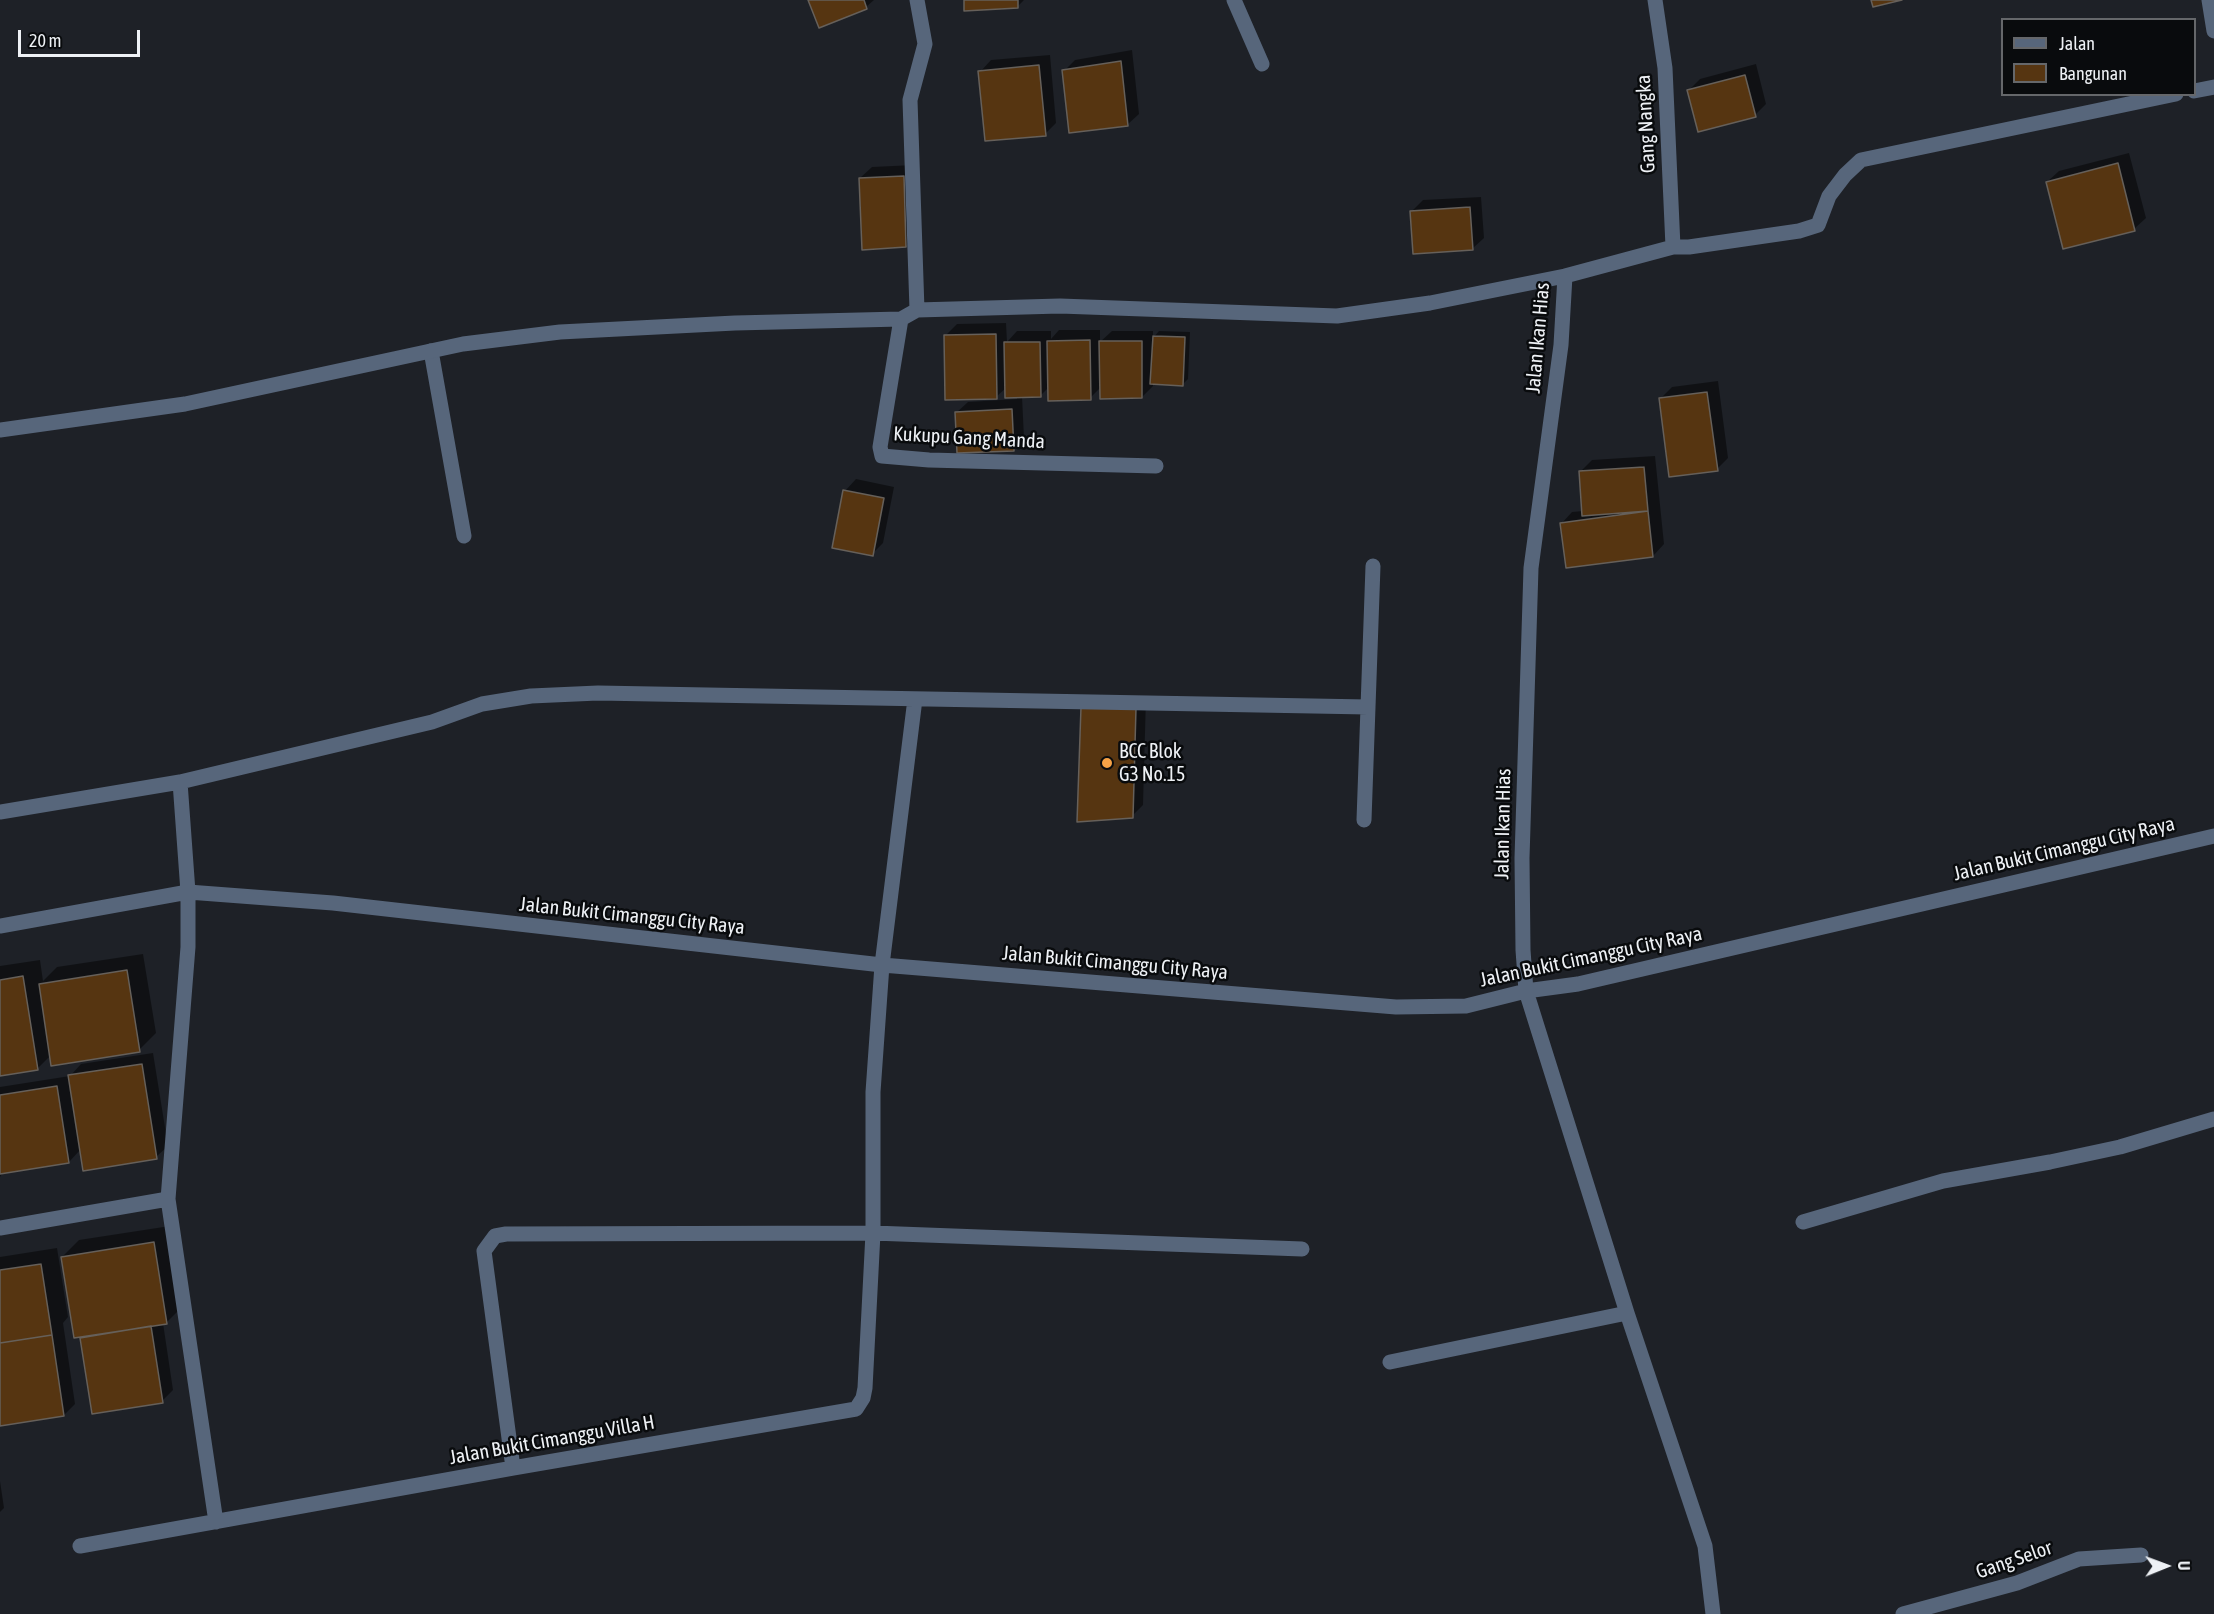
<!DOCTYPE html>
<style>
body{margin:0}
#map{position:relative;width:2214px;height:1614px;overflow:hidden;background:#1e2127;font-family:"Asap Condensed",sans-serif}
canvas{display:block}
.legend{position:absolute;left:2001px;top:18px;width:195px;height:78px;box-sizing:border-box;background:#090b0d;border:2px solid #65676a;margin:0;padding:8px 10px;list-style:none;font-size:18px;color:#eef1f5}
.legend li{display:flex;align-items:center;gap:12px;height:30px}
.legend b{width:30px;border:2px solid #65676a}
.north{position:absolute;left:2136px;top:1536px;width:60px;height:60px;-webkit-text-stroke:4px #090b0d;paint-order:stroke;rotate:89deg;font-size:16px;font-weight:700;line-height:24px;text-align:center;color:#eef1f5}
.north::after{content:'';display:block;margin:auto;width:21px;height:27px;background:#eef1f5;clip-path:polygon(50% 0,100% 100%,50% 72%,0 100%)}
.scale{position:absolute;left:18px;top:30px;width:122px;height:27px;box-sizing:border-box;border:3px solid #eef1f5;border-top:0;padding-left:8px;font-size:18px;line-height:21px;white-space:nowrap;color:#eef1f5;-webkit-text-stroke:4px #090b0d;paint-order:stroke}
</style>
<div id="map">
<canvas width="2214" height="1614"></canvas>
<ul class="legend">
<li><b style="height:8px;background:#57667b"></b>Jalan</li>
<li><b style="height:16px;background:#563511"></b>Bangunan</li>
</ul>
<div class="north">U</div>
<div class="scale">20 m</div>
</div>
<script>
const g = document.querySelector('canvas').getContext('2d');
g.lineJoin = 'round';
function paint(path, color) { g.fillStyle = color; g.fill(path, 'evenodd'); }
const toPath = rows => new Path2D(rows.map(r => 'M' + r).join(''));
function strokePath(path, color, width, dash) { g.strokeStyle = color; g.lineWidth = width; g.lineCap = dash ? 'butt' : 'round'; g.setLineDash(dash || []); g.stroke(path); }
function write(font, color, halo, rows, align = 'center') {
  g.font = font + ' "Asap Condensed",sans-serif'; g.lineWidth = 5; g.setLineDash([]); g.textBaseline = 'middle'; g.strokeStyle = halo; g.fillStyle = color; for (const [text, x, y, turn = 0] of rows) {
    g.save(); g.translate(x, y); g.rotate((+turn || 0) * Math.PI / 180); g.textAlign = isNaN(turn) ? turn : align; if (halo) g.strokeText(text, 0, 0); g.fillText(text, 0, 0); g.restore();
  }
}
paint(toPath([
 [810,0,874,0,866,7],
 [965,0,1024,0,1017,7],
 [1132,50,1139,114,1127,125,1064,71,1075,60],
 [1050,55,1056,123,1045,134,980,72,991,60],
 [1756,64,1766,104,1755,115,1689,90,1700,79],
 [2129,153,2146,218,2134,229,2047,182,2059,171],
 [914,165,917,235,906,246,860,178,872,167],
 [1481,197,1484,238,1472,249,1411,212,1423,200],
 [1006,323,1007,342,1017,331,1051,331,1051,339,1059,330,1100,330,1100,342,1112,331,1153,331,1153,338,1159,331,1190,332,1188,379,1182,385,1153,383,1153,386,1142,397,1101,387,1090,398,1049,387,1040,396,1022,396,1024,438,1013,449,956,413,968,402,1017,399,1017,396,1007,387,996,397,946,335,957,324],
 [1718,381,1728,458,1717,469,1661,398,1672,387],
 [1655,456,1664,544,1653,556,1561,524,1572,512,1583,511,1580,472,1592,460],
 [856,479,894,487,883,543,872,554,845,491],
 [1146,697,1143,805,1132,816,1083,708],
 [143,954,156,1033,139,1050,51,1055,37,1069,0,1075,0,966,40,960,43,981,57,967],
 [153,1053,168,1146,156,1157,81,1149,69,1162,3,1172,0,1177,0,1087,70,1076,81,1064],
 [170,1226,183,1306,166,1323,163,1323,173,1390,162,1401,81,1338,84,1335,62,1257,79,1240],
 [57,1248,68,1317,63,1323,75,1404,64,1415,0,1425,0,1257],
 [0,1481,4,1508,0,1512]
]), '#0007');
const building = toPath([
 [808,0,864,0,867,9,819,28,808,0],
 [964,0,1018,0,1018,8,964,11,964,0],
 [1871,0,1902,0,1873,7,1871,0],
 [1121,61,1128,126,1069,133,1062,70,1121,61],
 [1039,65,1046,136,985,141,978,71,1039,65],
 [1745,75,1756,117,1698,132,1687,90,1745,75],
 [2118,163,2135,231,2063,249,2046,182,2118,163],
 [904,176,906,247,862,250,859,178,904,176],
 [1470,207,1473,250,1413,254,1410,211,1470,207],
 [996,334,997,399,945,400,944,335,996,334],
 [1153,336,1185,337,1183,386,1150,384,1153,336],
 [1090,340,1091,400,1048,401,1047,341,1090,340],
 [1099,341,1142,341,1142,398,1100,399,1099,341],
 [1004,342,1040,342,1041,397,1005,398,1004,342],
 [1707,392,1718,471,1669,477,1659,398,1707,392],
 [1012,409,1014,451,957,453,955,412,1012,409],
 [1644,467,1648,511,1582,516,1579,471,1644,467],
 [843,490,884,498,873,556,832,548,843,490],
 [1648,511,1653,557,1566,568,1560,523,1648,511],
 [1081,707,1136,708,1133,818,1077,822,1081,707],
 [127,970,140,1052,51,1066,39,984,127,970],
 [23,976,38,1070,0,1076,0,980,23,976],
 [142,1064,157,1159,83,1171,68,1075,142,1064],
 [57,1086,69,1163,0,1174,0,1095,57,1086],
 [154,1242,167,1324,74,1338,61,1257,154,1242],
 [41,1264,52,1335,0,1343,0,1270,41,1264],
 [151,1326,163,1403,92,1414,80,1338,151,1326],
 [52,1335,64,1416,0,1426,0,1343,52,1335]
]);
paint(building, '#563511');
strokePath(building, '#66605a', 1.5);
strokePath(toPath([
 [1234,0,1262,64],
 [431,351,464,536],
 [1903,1614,2017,1583,2079,1559,2141,1555]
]), '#57667b', 15);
strokePath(toPath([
 [917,0,925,44,910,100,917,310],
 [1655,0,1665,68,1673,247],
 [2209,0,2214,31],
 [2194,91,2214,87],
 [1565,276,1561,345,1531,568,1522,858,1523,950,1526,991,1627,1313,1705,1546,1713,1614],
 [901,319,880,447,882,456,929,460,1156,466],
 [0,430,185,404,463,344,560,332,735,323,901,319,917,310,1060,306,1337,316,1430,303,1565,276,1673,247,1689,247,1799,231,1818,225,1829,196,1845,175,1861,160,2176,94],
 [0,812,180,782,432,722,482,704,531,696,598,693,1368,707],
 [1364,820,1373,566],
 [0,926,188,892,333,903,882,965,1396,1007,1466,1006,1526,991,1578,984,2214,836],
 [168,1199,188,947,188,892,180,782],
 [1803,1222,1943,1181,2050,1162,2120,1147,2214,1119],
 [0,1228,168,1199,216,1522],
 [1390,1362,1627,1313],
 [513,1468,484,1251,495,1236,506,1234,873,1233,1302,1249],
 [80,1546,513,1468,856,1409,863,1398,865,1388,873,1233,873,1092,882,965,915,699]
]), '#57667b', 15);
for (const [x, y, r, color] of [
 [1107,763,6,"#f6a246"]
]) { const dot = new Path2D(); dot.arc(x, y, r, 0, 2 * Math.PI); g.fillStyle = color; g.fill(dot); strokePath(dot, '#090b0d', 2); }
write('20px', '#eef1f5', '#090b0d', [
 ["Gang Nangka",1646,124,-93],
 ["Jalan Ikan Hias",1538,338,-85],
 ["Kukupu Gang Manda",969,438,3],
 ["Jalan Ikan Hias",1503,824,-89],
 ["Jalan Bukit Cimanggu City Raya",2064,849,-13],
 ["Jalan Bukit Cimanggu City Raya",632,916,6],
 ["Jalan Bukit Cimanggu City Raya",1591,957,-12],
 ["Jalan Bukit Cimanggu City Raya",1115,963,5],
 ["Jalan Bukit Cimanggu Villa H",552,1440,-10],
 ["Gang Selor",2014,1560,-19]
]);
write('20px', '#eef1f5', '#090b0d', [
 ["BCC Blok",1119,752],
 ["G3 No.15",1119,775]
], 'left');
</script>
